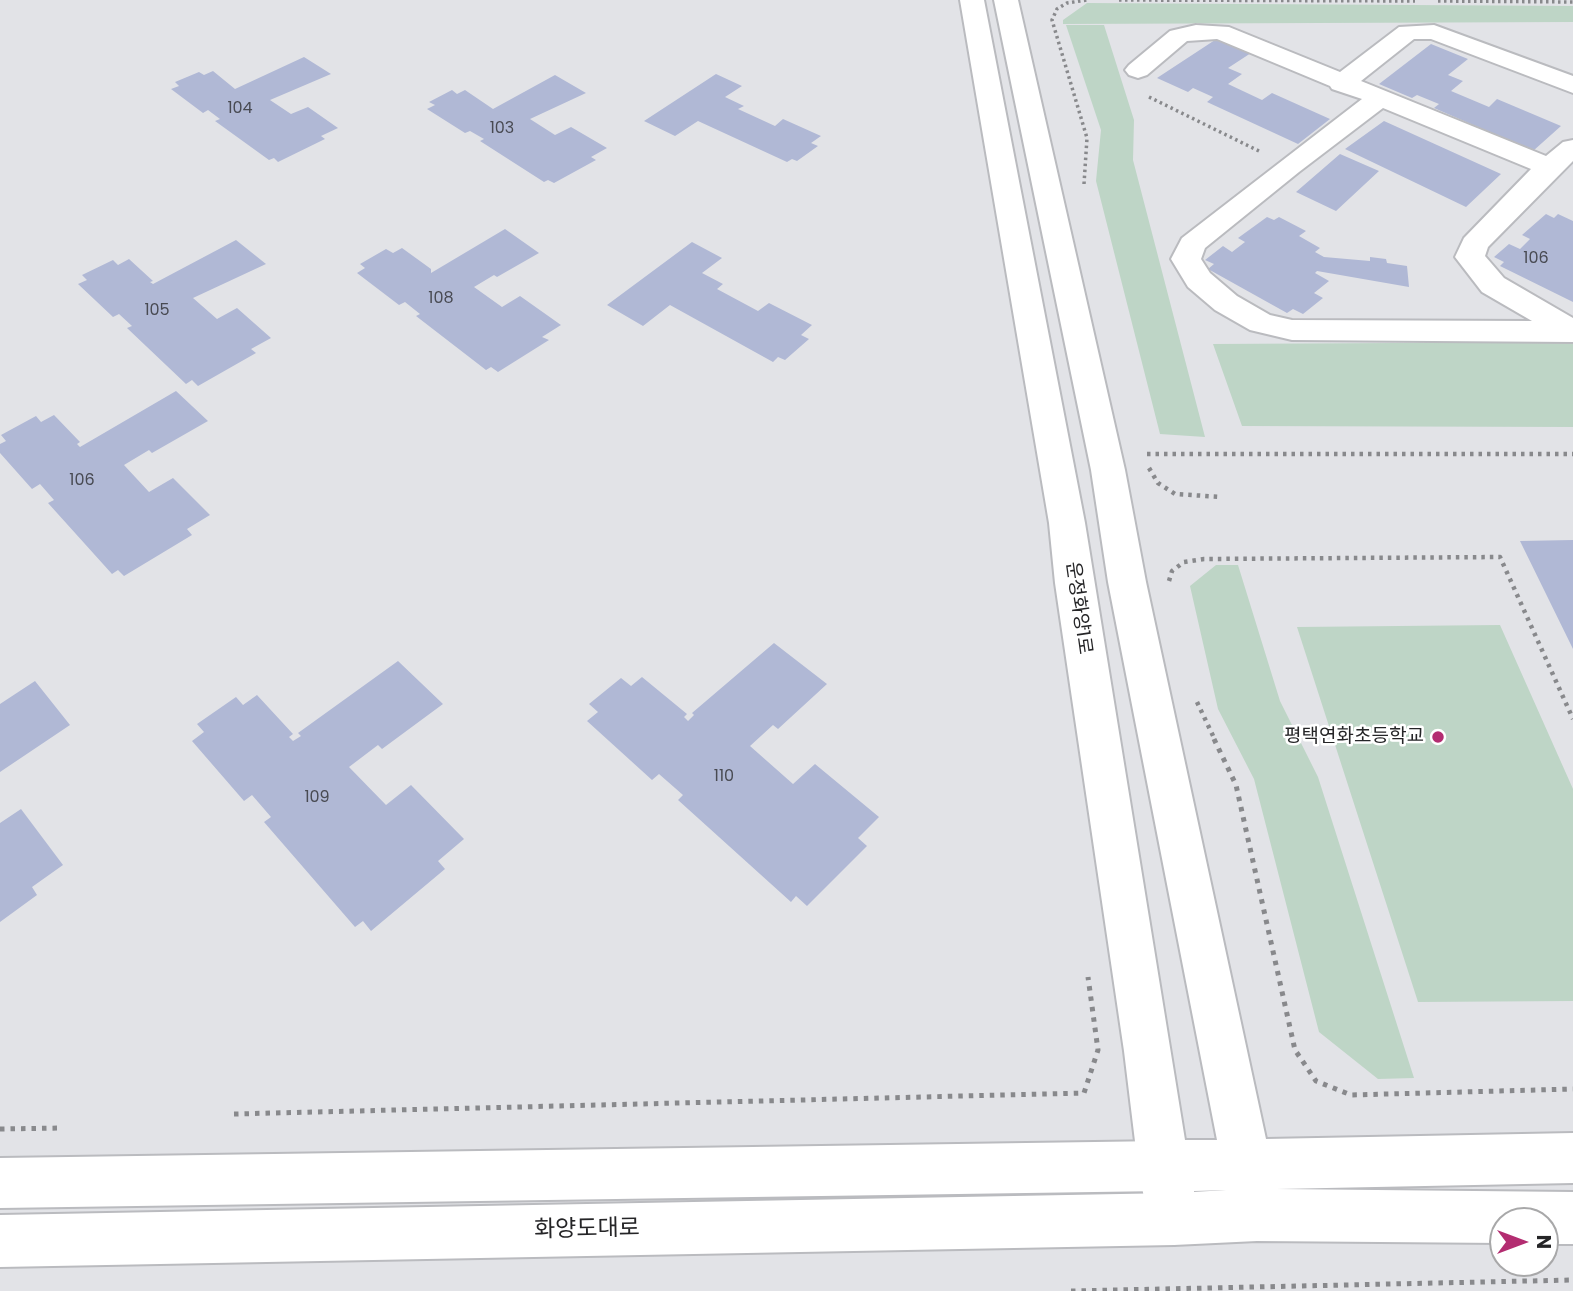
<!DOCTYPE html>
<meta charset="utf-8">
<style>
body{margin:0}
#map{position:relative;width:1573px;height:1291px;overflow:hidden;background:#e2e3e7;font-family:Poppins,sans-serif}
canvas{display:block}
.north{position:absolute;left:1489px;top:1207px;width:70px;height:70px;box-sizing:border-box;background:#fff;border:2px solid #a8a8a9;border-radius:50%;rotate:90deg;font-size:19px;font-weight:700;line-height:28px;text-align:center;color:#252527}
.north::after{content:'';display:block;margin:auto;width:24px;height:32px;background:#b32d71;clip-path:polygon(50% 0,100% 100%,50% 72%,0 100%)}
</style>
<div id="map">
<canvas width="1573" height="1291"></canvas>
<div class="north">N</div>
</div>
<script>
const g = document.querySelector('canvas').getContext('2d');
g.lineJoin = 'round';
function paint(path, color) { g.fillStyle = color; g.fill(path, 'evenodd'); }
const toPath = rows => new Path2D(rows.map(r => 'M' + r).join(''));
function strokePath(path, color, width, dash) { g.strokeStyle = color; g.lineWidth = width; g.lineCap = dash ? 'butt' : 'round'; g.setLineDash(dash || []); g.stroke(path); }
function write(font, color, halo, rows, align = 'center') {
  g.font = font + ' Poppins,"Noto Sans KR",sans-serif'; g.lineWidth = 5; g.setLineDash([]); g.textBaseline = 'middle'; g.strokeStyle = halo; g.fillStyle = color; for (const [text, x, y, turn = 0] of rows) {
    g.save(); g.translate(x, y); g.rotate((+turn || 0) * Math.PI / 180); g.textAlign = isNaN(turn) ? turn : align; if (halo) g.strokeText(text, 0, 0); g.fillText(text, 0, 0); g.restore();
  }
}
paint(toPath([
 [1087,3,1573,6,1573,22,1063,24,1063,20],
 [1066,25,1104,25,1134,120,1133,160,1205,437,1160,434,1096,181,1101,130],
 [1573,342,1573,427,1242,426,1213,344],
 [1216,565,1238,565,1280,701,1318,777,1414,1078,1378,1079,1319,1032,1254,779,1218,709,1190,586],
 [1500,625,1573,789,1573,1001,1418,1002,1297,627]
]), '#bed5c6');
paint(toPath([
 [1218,38,1251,53,1228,68,1242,74,1228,84,1262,100,1272,93,1330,119,1298,144,1207,102,1213,97,1193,88,1188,92,1157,78],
 [1431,44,1468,59,1448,75,1463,81,1451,91,1489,107,1497,99,1561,126,1533,151,1434,108,1439,104,1417,95,1412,98,1379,84],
 [304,57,331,74,270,100,291,114,308,107,338,128,321,136,325,139,278,162,274,158,269,160,215,121,220,119,208,110,203,113,171,89,179,86,175,82,199,72,204,75,213,71,235,89],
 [716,74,742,86,725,97,744,106,738,109,775,126,783,119,821,136,811,143,818,146,797,161,792,159,787,162,698,121,675,136,644,121],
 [555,75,586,93,530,119,555,135,571,127,607,148,591,157,596,160,554,183,548,180,544,182,480,141,484,139,470,131,465,133,427,109,435,105,429,102,452,90,457,94,465,90,493,109],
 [1384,121,1501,174,1466,207,1345,149],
 [1340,154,1379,171,1336,211,1296,192],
 [1546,214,1554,218,1558,214,1573,221,1573,302,1500,266,1504,262,1494,257,1509,244,1520,249,1530,239,1522,235],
 [1267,217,1274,220,1279,217,1306,231,1299,236,1320,248,1315,252,1324,257,1370,261,1370,257,1386,259,1387,263,1407,266,1409,287,1317,271,1315,273,1329,281,1314,293,1323,298,1303,314,1293,309,1287,313,1208,269,1214,264,1205,260,1223,246,1232,252,1245,242,1238,238],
 [505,229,539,253,497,277,494,275,474,287,502,307,520,296,561,325,542,337,549,340,498,372,491,367,486,370,416,316,420,314,405,302,399,305,357,273,365,268,360,264,386,249,393,253,402,248,431,269,431,273],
 [236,240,266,264,193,298,217,319,237,308,271,338,251,349,256,353,198,386,192,380,186,384,127,328,132,326,119,314,113,317,78,284,87,280,82,275,113,260,118,265,129,259,153,281,150,282,153,284],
 [692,242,722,258,702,273,723,284,717,289,758,311,769,303,812,325,801,335,809,339,785,360,778,357,773,362,670,305,643,326,607,305],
 [176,391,208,421,152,453,149,450,124,465,149,492,173,478,210,515,187,529,192,535,124,576,118,570,112,574,48,503,54,500,40,484,32,489,0,453,0,444,6,441,1,435,36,416,41,422,54,415,80,442,77,444,80,447],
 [1573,540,1573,649,1520,541],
 [774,643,827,684,778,729,773,725,750,746,793,784,815,764,879,817,858,838,867,846,807,906,796,896,791,902,678,800,683,795,659,774,652,780,587,721,598,712,589,704,621,678,631,686,642,677,687,714,684,717,688,721,694,715,692,713],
 [398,661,443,704,382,749,378,745,349,767,386,805,411,785,464,839,438,861,445,869,371,931,363,921,355,927,264,822,271,817,252,795,244,801,192,741,204,732,197,724,236,697,243,705,257,695,293,734,289,737,293,741,301,736,298,733],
 [35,681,70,725,0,772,0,704],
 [21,809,63,865,32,887,37,895,0,922,0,823]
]), '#b0b8d5');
const minor = toPath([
 [960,0,984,0,1085,523,1185,1140,1217,1140,1108,582,1091,470,994,0,1018,0,1125,470,1146,582,1266,1139,1573,1133,1573,1183,1277,1189,1573,1192,1573,1244,1545,1244,1545,1221,1503,1221,1503,1243,1257,1241,1174,1245,1156,1237,1148,1219,1138,1166,1124,1051,1055,583,1049,523,960,0],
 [1226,1190,1194,1192,1194,1191,1226,1190],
 [1196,25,1229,27,1340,72,1399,27,1434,25,1573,76,1573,93,1431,39,1414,39,1361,81,1546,156,1563,142,1573,140,1573,161,1488,247,1485,256,1504,278,1573,318,1573,342,1292,340,1250,330,1215,310,1188,287,1171,259,1182,238,1362,99,1332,89,1330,86,1217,39,1187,41,1147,75,1138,78,1129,75,1125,70,1129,65,1170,31,1196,25],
 [1383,108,1531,169,1464,238,1455,257,1482,292,1532,321,1292,320,1270,315,1237,296,1210,273,1201,259,1205,248,1299,172,1383,108]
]);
const major = toPath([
 [1163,1141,1181,1148,1188,1166,1181,1184,1163,1191,0,1208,0,1158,1163,1141],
 [1174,1193,1192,1201,1200,1219,1192,1237,1174,1245,0,1267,0,1215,1174,1193]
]);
strokePath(minor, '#babbbf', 4);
strokePath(major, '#babbbf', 4);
strokePath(toPath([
 [1119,0,1415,1],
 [1438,1,1573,2],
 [1149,97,1261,152],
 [1084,184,1087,138,1052,20,1057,9,1067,3,1087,0]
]), '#88898c', 3.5, [2.5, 3.5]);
strokePath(toPath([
 [1147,454,1573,454],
 [1149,468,1158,483,1175,494,1222,497],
 [1169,581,1172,571,1184,562,1204,559,1500,557,1573,719],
 [1197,702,1215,740]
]), '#88898c', 4.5, [3.5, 5]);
strokePath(toPath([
 [1214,739,1236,785,1295,1050,1316,1081,1351,1095,1573,1089],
 [234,1114,1084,1093,1098,1050,1088,977],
 [0,1129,61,1128],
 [1071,1291,1573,1280]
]), '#88898c', 5, [4.5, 6]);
paint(minor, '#fff');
paint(major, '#fff');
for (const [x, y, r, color] of [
 [1438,737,7,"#b32d71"]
]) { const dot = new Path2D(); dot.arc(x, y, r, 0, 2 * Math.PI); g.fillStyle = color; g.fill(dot); strokePath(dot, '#fff', 2.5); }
write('16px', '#484a52', null, [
 ["104",240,109],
 ["103",502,129],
 ["106",1536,259],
 ["108",441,299],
 ["105",157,311],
 ["106",82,481],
 ["110",724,777],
 ["109",317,798]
]);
write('19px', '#252527', '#fff', [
 ["운정화양1로",1078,608,82]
]);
write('19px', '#252527', '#fff', [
 ["평택연화초등학교",1424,737]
], 'right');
write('23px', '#252527', '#fff', [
 ["화양도대로",587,1230,-1]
]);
</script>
